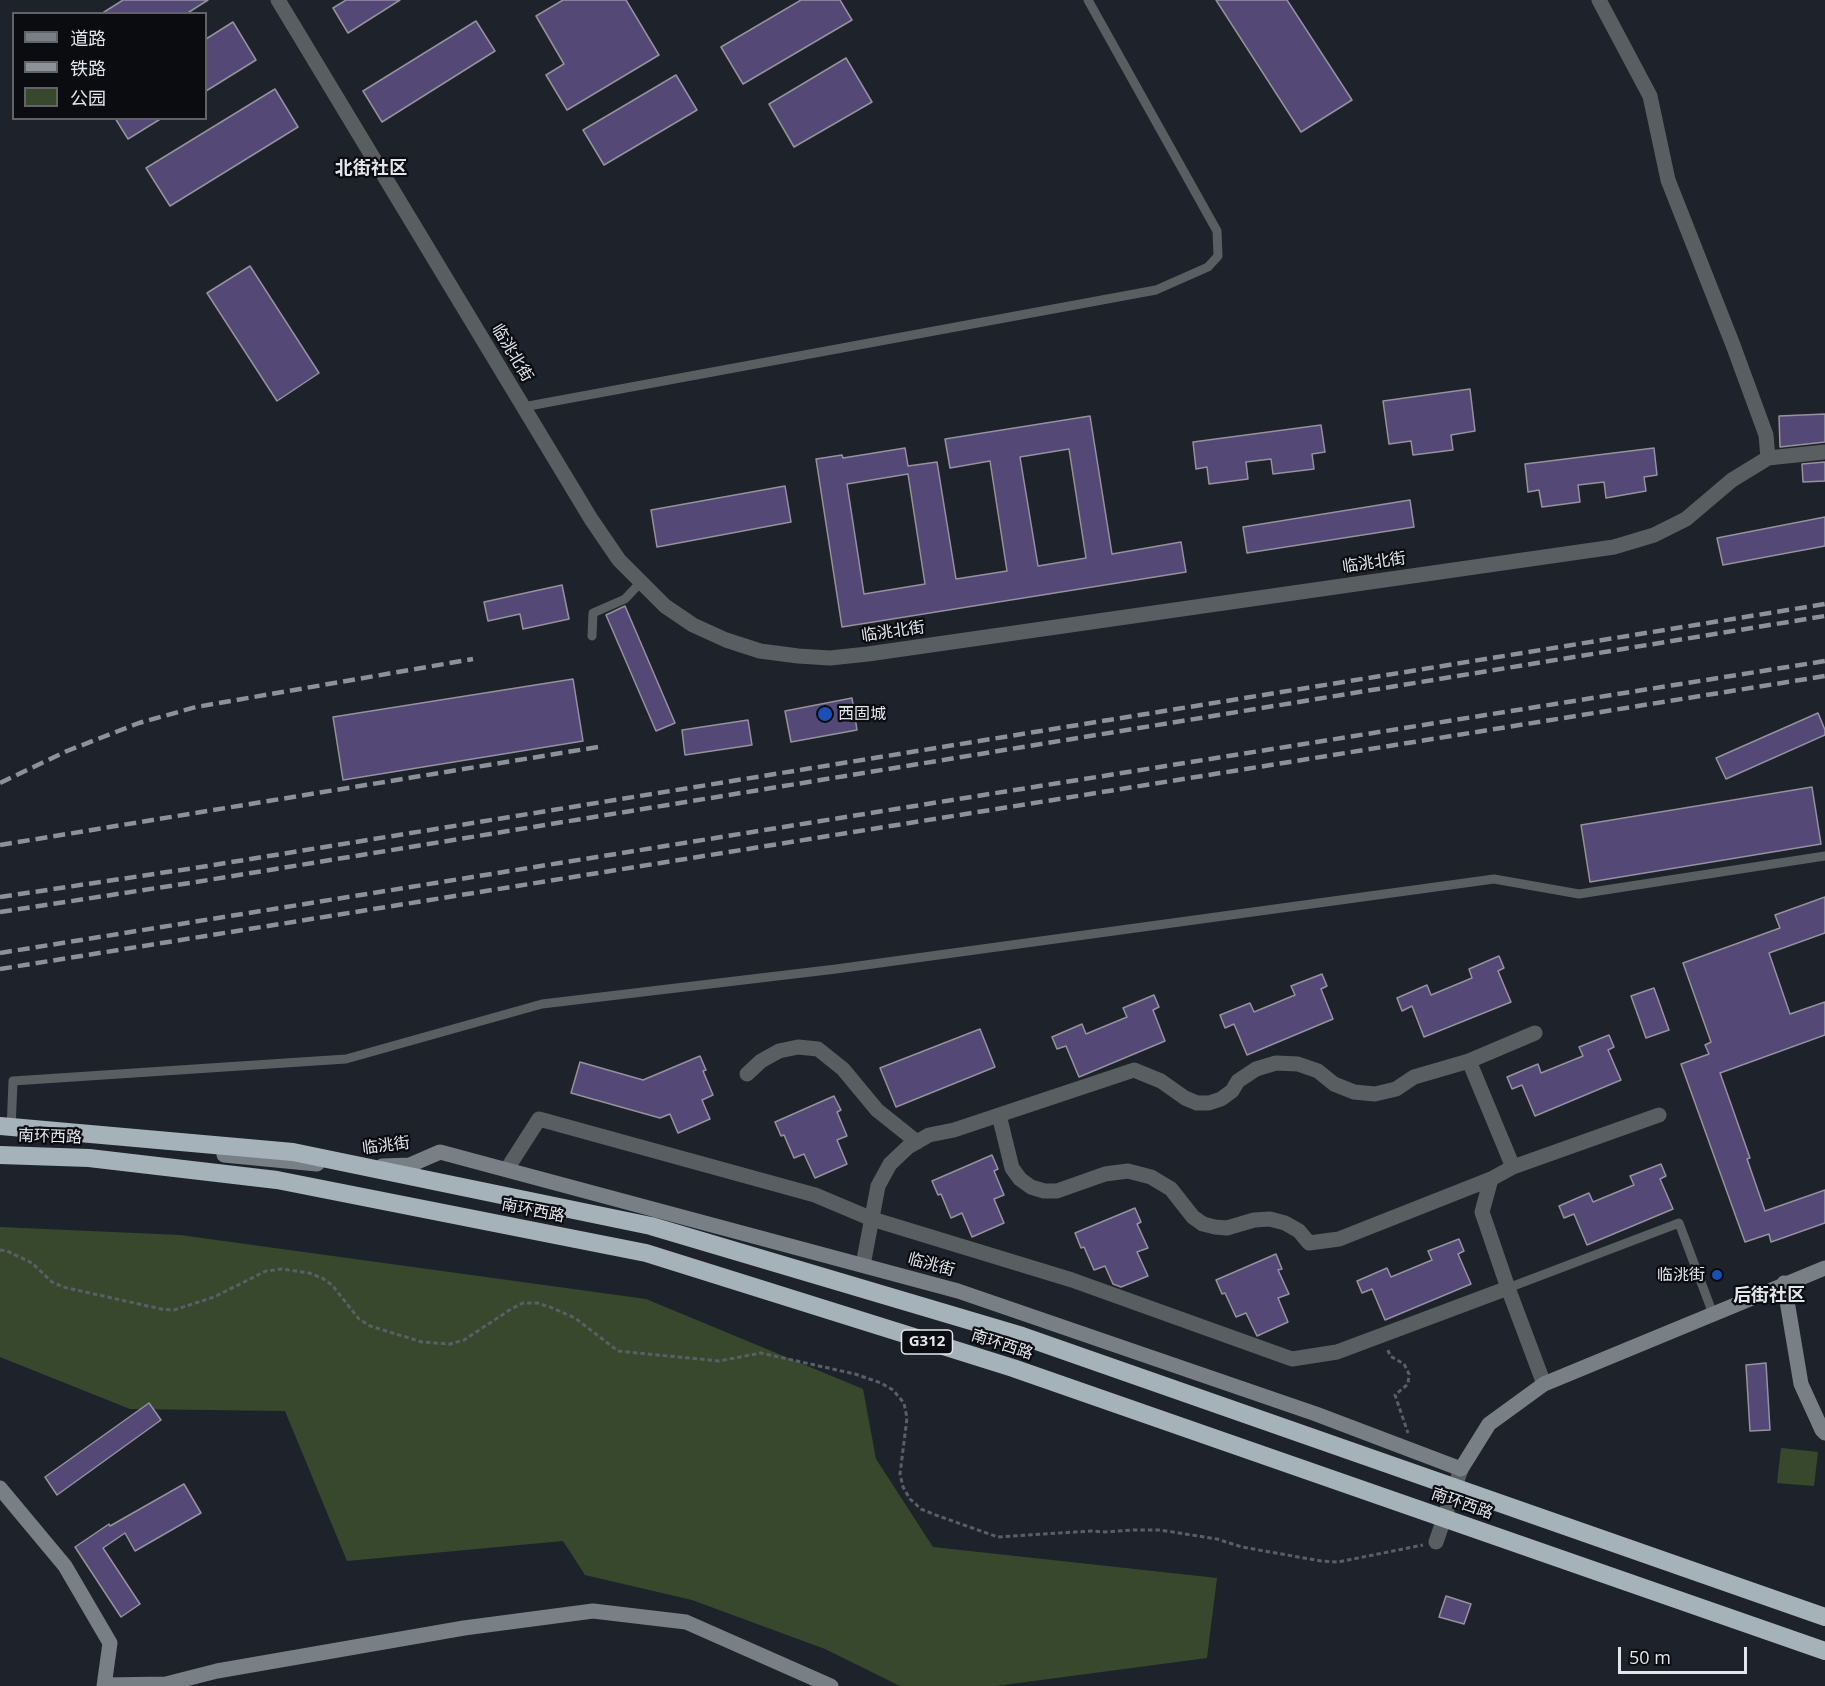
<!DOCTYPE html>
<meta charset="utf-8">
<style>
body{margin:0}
#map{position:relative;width:1825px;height:1686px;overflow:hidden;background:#1e232b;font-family:"Open Sans","Noto Sans SC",sans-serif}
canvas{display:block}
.legend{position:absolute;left:12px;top:12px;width:195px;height:108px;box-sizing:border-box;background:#0a0c10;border:2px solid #616368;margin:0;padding:8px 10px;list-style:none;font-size:18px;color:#e3e6ec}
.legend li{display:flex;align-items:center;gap:12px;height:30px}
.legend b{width:30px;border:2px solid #616368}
.scale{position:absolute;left:1618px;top:1647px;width:129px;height:27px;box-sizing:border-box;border:3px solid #e3e6ec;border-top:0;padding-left:8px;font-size:18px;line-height:21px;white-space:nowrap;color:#e3e6ec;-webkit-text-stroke:4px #0a0c10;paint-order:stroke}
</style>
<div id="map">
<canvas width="1825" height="1686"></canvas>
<ul class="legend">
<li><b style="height:8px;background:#788085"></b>道路</li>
<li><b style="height:8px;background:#8d9198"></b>铁路</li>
<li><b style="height:16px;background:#38482c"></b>公园</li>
</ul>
<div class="scale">50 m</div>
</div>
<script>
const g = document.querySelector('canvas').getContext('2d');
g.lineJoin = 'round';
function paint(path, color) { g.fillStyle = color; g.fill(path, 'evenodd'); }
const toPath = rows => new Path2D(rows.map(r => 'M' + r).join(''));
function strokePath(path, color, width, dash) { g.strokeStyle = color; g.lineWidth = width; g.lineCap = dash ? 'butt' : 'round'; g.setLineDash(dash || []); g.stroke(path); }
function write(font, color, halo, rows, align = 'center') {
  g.font = font + ' "Open Sans","Noto Sans SC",sans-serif'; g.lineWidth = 4.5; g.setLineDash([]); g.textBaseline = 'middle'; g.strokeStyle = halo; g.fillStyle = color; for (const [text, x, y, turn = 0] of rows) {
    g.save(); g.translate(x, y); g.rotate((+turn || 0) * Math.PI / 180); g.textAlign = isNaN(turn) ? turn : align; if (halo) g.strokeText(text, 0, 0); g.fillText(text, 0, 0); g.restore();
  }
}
paint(toPath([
 [0,1227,180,1235,646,1299,863,1389,876,1459,933,1547,1217,1578,1207,1658,996,1686,900,1686,825,1649,692,1600,585,1575,563,1541,347,1561,285,1411,130,1409,0,1357],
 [1781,1448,1818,1452,1814,1486,1777,1483]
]), '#38482c');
const building = toPath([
 [123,0,208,0,186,14,101,14,123,0],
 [346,0,400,0,348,33,333,8,346,0],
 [563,0,626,0,659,55,567,110,546,75,564,64,536,16,563,0],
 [801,0,840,0,852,20,743,84,721,47,801,0],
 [1216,0,1287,0,1352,100,1301,132,1216,0],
 [476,21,495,51,382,122,363,91,476,21],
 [233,22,256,60,206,91,206,39,233,22],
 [846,58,872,102,794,147,769,104,846,58],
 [676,75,697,110,604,165,583,130,676,75],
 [275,89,298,127,170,206,146,168,275,89],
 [115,118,162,118,128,139,115,118],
 [250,266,319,373,277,401,207,293,250,266],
 [1470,389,1475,431,1451,435,1453,450,1413,455,1411,441,1389,444,1383,401,1470,389],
 [1825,414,1825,442,1780,447,1779,416,1825,414],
 [1090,416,1112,554,1181,542,1186,572,842,627,816,459,842,455,843,458,905,448,908,466,937,462,956,579,1007,571,990,461,950,468,945,439,1090,416],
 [1069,449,1086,558,1038,566,1020,457,1069,449],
 [908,474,925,584,864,594,847,484,908,474],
 [1321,425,1325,452,1312,454,1314,469,1273,474,1271,459,1246,462,1248,479,1209,484,1207,467,1196,469,1193,442,1321,425],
 [1654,448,1657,475,1644,477,1646,491,1606,498,1604,482,1578,485,1580,502,1542,507,1539,490,1528,492,1525,464,1654,448],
 [1825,462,1825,481,1803,482,1802,464,1825,462],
 [785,486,791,522,657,547,651,510,785,486],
 [1410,500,1414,527,1247,553,1243,527,1410,500],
 [1825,517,1825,546,1723,565,1717,538,1825,517],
 [562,585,569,619,523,629,520,614,488,621,484,602,562,585],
 [625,606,675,723,656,731,606,615,625,606],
 [573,679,583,741,343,780,333,717,573,679],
 [852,698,857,730,791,742,785,711,852,698],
 [1818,713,1825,730,1825,735,1726,779,1716,758,1818,713],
 [748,720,752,745,685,755,682,730,748,720],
 [1812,787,1821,844,1590,882,1581,825,1812,787],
 [1825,897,1825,933,1769,953,1790,1014,1825,1002,1825,1035,1720,1073,1750,1158,1747,1159,1765,1211,1825,1190,1825,1223,1771,1242,1769,1234,1745,1242,1681,1064,1709,1054,1705,1045,1711,1042,1683,963,1780,928,1775,915,1825,897],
 [1499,956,1504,968,1498,971,1511,1002,1424,1037,1412,1006,1402,1011,1397,998,1427,985,1431,995,1472,978,1469,969,1499,956],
 [1322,974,1327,986,1321,989,1333,1019,1247,1055,1234,1024,1225,1028,1220,1015,1250,1003,1254,1012,1295,995,1291,986,1322,974],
 [1654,988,1669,1030,1646,1038,1631,996,1654,988],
 [1154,995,1159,1007,1153,1010,1165,1041,1079,1077,1066,1046,1057,1049,1052,1037,1082,1024,1086,1034,1127,1017,1123,1008,1154,995],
 [980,1029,995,1067,896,1107,880,1068,980,1029],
 [1609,1035,1614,1047,1608,1050,1621,1080,1535,1116,1522,1085,1512,1089,1507,1077,1538,1064,1541,1073,1583,1056,1579,1047,1609,1035],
 [700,1056,706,1070,703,1071,713,1095,702,1100,710,1119,678,1133,670,1114,660,1118,571,1093,580,1062,643,1080,700,1056],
 [834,1096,841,1110,837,1112,847,1136,837,1140,847,1164,815,1178,804,1154,794,1158,784,1135,781,1136,775,1122,834,1096],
 [992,1155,998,1169,994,1171,1004,1195,994,1199,1004,1223,972,1237,962,1213,951,1218,941,1194,938,1195,932,1181,992,1155],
 [1661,1164,1666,1176,1660,1179,1673,1209,1587,1245,1574,1214,1564,1218,1559,1206,1589,1193,1593,1202,1634,1185,1630,1176,1661,1164],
 [1135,1208,1141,1222,1137,1224,1148,1248,1137,1252,1148,1276,1121,1287,1113,1284,1105,1266,1094,1270,1084,1247,1081,1248,1075,1233,1135,1208],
 [1459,1239,1464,1251,1458,1254,1471,1284,1385,1320,1372,1289,1362,1293,1357,1281,1387,1268,1391,1277,1432,1260,1428,1251,1459,1239],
 [1276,1254,1282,1269,1278,1270,1289,1294,1278,1298,1288,1322,1257,1336,1246,1313,1236,1317,1225,1293,1222,1294,1216,1280,1276,1254],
 [1766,1363,1770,1430,1750,1431,1746,1365,1766,1363],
 [149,1403,161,1420,57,1495,45,1477,149,1403],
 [184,1484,201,1513,135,1551,125,1533,103,1548,140,1604,121,1617,75,1547,109,1524,110,1526,184,1484],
 [1446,1596,1471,1604,1464,1624,1439,1617,1446,1596]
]);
paint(building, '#544976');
strokePath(building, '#95929e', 1.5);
strokePath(toPath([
 [0,1250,7,1251,32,1263,52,1282,63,1287,161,1309,174,1310,214,1297,266,1271,282,1269,309,1273,322,1278,332,1285,359,1319,370,1326,422,1342,450,1344,464,1340,511,1309,523,1303,537,1303,550,1307,575,1318,618,1351,719,1361,761,1353,855,1374,881,1383,893,1390,904,1403,907,1418,900,1474,903,1487,910,1499,921,1509,933,1514,998,1537,1091,1531,1105,1532,1134,1530,1160,1530,1217,1539,1242,1547,1321,1561,1338,1562,1423,1545],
 [1388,1350,1390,1356,1404,1364,1409,1374,1408,1384,1395,1395,1408,1433]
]), '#5a5e66', 3, [4.5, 3]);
strokePath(toPath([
 [523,407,1156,290,1208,267,1218,256,1217,231,1088,0],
 [592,636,593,613,625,599,641,582],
 [11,1130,13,1081,346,1059,542,1004,836,969,1494,879,1579,894,1825,856],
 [1508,1288,1679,1223,1713,1314]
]), '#595e61', 9);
strokePath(toPath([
 [278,0,591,519,619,560,665,606,693,625,726,640,760,651,798,656,830,658,868,654,1614,547,1654,535,1686,519,1732,480,1768,458,1825,452],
 [1599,0,1650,96,1668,180,1733,345,1766,435,1768,458],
 [1469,1061,1513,1167],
 [747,1074,761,1061,779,1051,798,1047,818,1049,843,1069,877,1110,917,1142],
 [999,1115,1012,1168,1020,1179,1031,1187,1044,1191,1057,1191,1105,1174,1128,1171,1151,1177,1171,1189,1193,1217,1203,1224,1215,1227,1227,1228,1254,1220,1270,1219,1285,1223,1299,1231,1309,1243,1339,1239,1491,1179,1513,1167,1659,1115],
 [507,1169,539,1119,815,1195,872,1219,1072,1280,1292,1359,1337,1352,1508,1288],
 [1491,1179,1482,1212,1508,1288,1544,1384],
 [863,1265,878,1186,890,1164,908,1147,929,1135,954,1130,1134,1070,1161,1081,1185,1098,1197,1103,1209,1103,1221,1099,1232,1091,1238,1081,1256,1069,1276,1063,1298,1064,1318,1071,1334,1084,1354,1092,1375,1094,1396,1089,1414,1077,1469,1061,1535,1033],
 [1436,1542,1461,1469]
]), '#595e61', 15);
strokePath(toPath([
 [224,1155,317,1164],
 [382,1166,410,1165,440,1152,958,1291,1316,1414,1461,1469,1489,1424,1544,1384,1825,1268],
 [1784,1283,1801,1384,1822,1430,1825,1433],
 [0,1488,65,1566,110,1643,104,1686],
 [105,1685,166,1684,217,1671,464,1628,593,1611,686,1622,831,1686]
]), '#788085', 15);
strokePath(toPath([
 [0,783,67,751,139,723,196,707,473,659],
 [0,845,604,746],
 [0,897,201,867,1825,604],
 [0,912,196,882,1825,616],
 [0,953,858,815,1825,661],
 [0,969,1825,676]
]), '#8d9198', 4.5, [12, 6]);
strokePath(toPath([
 [0,1126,293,1152,651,1226,1022,1336,1825,1617],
 [0,1155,89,1158,277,1180,646,1253,1013,1368,1825,1651]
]), '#a6b2b9', 18);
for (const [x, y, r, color] of [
 [825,714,8,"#1a4fb4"],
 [1717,1275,6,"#1a4fb4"]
]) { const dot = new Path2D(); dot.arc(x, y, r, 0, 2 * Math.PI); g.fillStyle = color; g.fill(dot); strokePath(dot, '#0a0c10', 2); }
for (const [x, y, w] of [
 [927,1342,51]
]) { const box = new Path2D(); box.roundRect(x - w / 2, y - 12, w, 24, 4.5); g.fillStyle = '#0a0c10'; g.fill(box); strokePath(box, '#e3e6ec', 1.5); }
write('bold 15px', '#e3e6ec', null, [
 ["G312",927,1342]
]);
write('16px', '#e3e6ec', '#0a0c10', [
 ["临洮北街",512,353,59],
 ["临洮北街",1374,563,-8],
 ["临洮北街",893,632,-8],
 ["南环西路",50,1137,2],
 ["临洮街",386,1146,-7],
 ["南环西路",533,1211,11],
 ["临洮街",931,1265,15],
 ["南环西路",1002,1345,18],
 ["南环西路",1462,1504,19]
]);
write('16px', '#e3e6ec', '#0a0c10', [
 ["西固城",838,714],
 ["临洮街",1705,1275,"right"]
], 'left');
write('bold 18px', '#e3e6ec', '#0a0c10', [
 ["北街社区",371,169],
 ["后街社区",1769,1296]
]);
</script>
